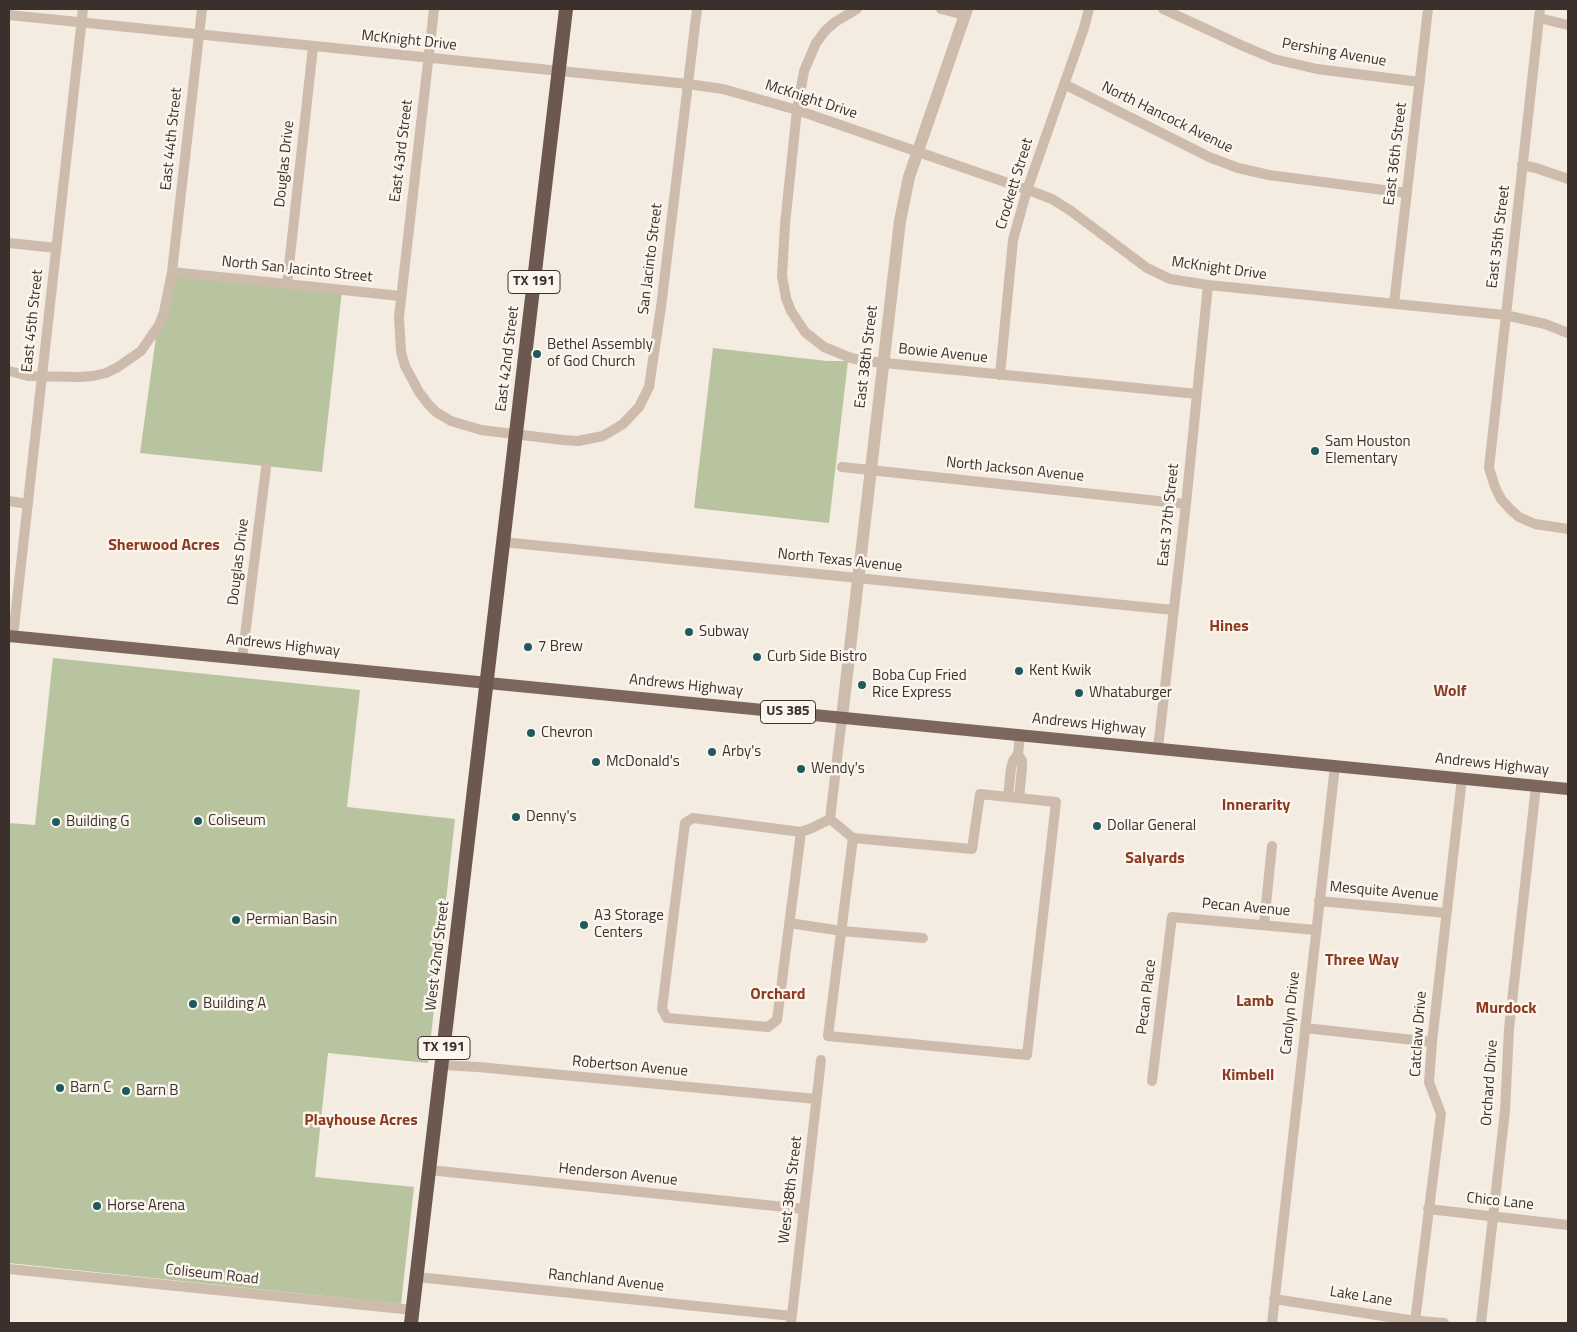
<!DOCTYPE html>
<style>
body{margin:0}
#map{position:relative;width:1577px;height:1332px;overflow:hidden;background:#f4ebe1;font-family:"Titillium Web",sans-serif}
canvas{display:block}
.frame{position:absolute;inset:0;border:10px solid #3b302b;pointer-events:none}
</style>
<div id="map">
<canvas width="1577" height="1332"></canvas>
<div class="frame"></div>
</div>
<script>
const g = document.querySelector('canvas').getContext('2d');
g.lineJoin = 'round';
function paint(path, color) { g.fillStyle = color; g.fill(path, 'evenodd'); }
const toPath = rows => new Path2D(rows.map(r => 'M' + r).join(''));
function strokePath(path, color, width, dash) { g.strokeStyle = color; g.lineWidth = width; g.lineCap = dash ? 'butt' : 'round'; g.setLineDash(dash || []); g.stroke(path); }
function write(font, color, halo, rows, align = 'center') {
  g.font = font + ' "Titillium Web",sans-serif'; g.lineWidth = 5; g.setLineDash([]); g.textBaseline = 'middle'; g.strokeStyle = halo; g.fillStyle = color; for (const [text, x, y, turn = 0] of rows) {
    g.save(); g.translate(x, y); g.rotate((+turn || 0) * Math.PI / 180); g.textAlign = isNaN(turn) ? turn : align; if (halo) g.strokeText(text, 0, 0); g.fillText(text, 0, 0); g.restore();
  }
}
paint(toPath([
 [172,272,342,290,322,472,140,453,156,337],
 [713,348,827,361,848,361,829,523,694,508],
 [53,658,360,690,347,807,455,819,428,1063,328,1053,315,1177,414,1187,401,1304,9,1263,9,823,35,825]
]), '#b8c4a0');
strokePath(toPath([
 [434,9,399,317,401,352,405,366,419,392,428,404,436,412,451,421,481,430,563,440,578,441,603,436,623,424,639,407,649,387,661,307,697,9],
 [857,9,835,22,825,31,816,43,804,71,797,110,785,224,782,276,786,298,791,311,805,332,824,347,851,358,865,361,1197,394],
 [941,9,965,15],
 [1163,9,1243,46,1274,59,1317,69,1420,82],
 [1540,9,1489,468,1495,487,1501,499,1510,509,1519,517,1535,524,1568,529],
 [9,15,688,84,723,89,797,110,1031,191,1052,199,1071,211,1147,268,1170,279,1208,285,1505,315,1545,324,1568,333],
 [1539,18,1568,25],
 [1064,84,1209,157,1238,168,1269,175,1407,193],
 [1522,165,1536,168,1568,179],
 [9,243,56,248],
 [172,272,400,296],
 [287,284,313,47],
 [1394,304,1428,9],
 [9,371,28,376,79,377,93,376,106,373,118,367,141,351,159,325,164,312,172,272,202,9],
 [1000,375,1013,240,1027,190,1084,28,1089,9],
 [842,467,1186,504],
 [9,501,28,504],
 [503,542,1173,610],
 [13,636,83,9],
 [242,659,266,468],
 [1158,748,1186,504,1208,285],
 [1018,754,1022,761,1022,767,1019,798],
 [1008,797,1011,768,1013,761,1018,754,1020,735],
 [830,819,853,838,972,849,980,794,1056,802,1027,1055,828,1036,853,838],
 [830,819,842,717],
 [801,832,777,1020,768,1027,667,1018,662,1009,685,823,693,818,801,832,812,828,830,819],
 [1319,901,1446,913],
 [789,923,842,931,923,938],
 [1264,924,1272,846],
 [1305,1028,1432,1042],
 [442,1065,478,1067,816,1099],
 [1152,1081,1172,917,1316,930],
 [429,1170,804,1209],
 [1428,1209,1568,1225],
 [9,1269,413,1310],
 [417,1277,792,1316],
 [1274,1299,1409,1320,1444,1323],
 [1415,1321,1441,1114,1429,1082,1432,1042,1462,778],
 [791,1323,821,1060],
 [1272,1323,1335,766],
 [1481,1323,1505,1111,1509,1029,1536,786]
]), '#cdbbac', 10);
strokePath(toPath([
 [842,717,900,221,909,177,967,9]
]), '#cdbbac', 12);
strokePath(toPath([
 [9,636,1568,789]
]), '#7d675c', 12);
strokePath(toPath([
 [411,1323,566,9]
]), '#6c584f', 14);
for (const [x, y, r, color] of [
 [537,354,5,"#1f5a5e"],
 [1315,451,5,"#1f5a5e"],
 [689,632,5,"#1f5a5e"],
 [528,647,5,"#1f5a5e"],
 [757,657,5,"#1f5a5e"],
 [1019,671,5,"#1f5a5e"],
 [862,685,5,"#1f5a5e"],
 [1079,693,5,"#1f5a5e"],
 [531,733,5,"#1f5a5e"],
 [712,752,5,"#1f5a5e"],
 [596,762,5,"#1f5a5e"],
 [801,769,5,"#1f5a5e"],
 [516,817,5,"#1f5a5e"],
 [198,821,5,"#1f5a5e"],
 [56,822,5,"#1f5a5e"],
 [1097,826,5,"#1f5a5e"],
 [236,920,5,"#1f5a5e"],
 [584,925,5,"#1f5a5e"],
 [193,1004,5,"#1f5a5e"],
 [60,1088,5,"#1f5a5e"],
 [126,1091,5,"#1f5a5e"],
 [97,1206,5,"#1f5a5e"]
]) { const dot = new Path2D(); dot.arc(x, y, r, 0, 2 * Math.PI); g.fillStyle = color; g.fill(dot); strokePath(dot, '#fbf5ee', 2); }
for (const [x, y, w] of [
 [534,282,52],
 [788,712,55],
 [444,1048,52]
]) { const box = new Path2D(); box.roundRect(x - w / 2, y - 11.5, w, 23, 4); g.fillStyle = '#fbf5ee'; g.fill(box); strokePath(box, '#3b302b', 1); }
write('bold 14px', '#3b302b', null, [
 ["TX 191",534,282],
 ["US 385",788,712],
 ["TX 191",444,1048]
]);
write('15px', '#3b302b', '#fbf5ee', [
 ["McKnight Drive",409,41,6],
 ["Pershing Avenue",1334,53,10],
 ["McKnight Drive",811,100,18],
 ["North Hancock Avenue",1167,118,26],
 ["East 44th Street",172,139,-84],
 ["East 43rd Street",402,151,-83],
 ["East 36th Street",1396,154,-83],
 ["Douglas Drive",285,164,-84],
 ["Crockett Street",1015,184,-73],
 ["East 35th Street",1499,237,-83],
 ["San Jacinto Street",651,259,-83],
 ["McKnight Drive",1219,269,8],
 ["North San Jacinto Street",297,270,6],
 ["East 45th Street",33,321,-84],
 ["Bowie Avenue",943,354,6],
 ["East 38th Street",867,357,-83],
 ["East 42nd Street",508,359,-83],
 ["North Jackson Avenue",1015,470,6],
 ["East 37th Street",1169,515,-84],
 ["North Texas Avenue",840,561,6],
 ["Douglas Drive",239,562,-83],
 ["Andrews Highway",283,646,6],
 ["Andrews Highway",686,686,6],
 ["Andrews Highway",1089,725,6],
 ["Andrews Highway",1492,765,6],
 ["Mesquite Avenue",1384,892,5],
 ["Pecan Avenue",1246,908,5],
 ["West 42nd Street",438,956,-83],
 ["Pecan Place",1147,997,-83],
 ["Carolyn Drive",1291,1013,-84],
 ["Catclaw Drive",1419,1034,-86],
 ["Robertson Avenue",630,1067,5],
 ["Orchard Drive",1490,1083,-86],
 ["Henderson Avenue",618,1175,6],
 ["West 38th Street",791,1190,-83],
 ["Chico Lane",1500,1202,6],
 ["Coliseum Road",212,1275,6],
 ["Ranchland Avenue",606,1281,6],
 ["Lake Lane",1361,1297,9]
]);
write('15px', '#3b302b', '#fbf5ee', [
 ["Bethel Assembly",547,345],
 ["of God Church",547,362],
 ["Sam Houston",1325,442],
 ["Elementary",1325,459],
 ["Subway",699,632],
 ["7 Brew",538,647],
 ["Curb Side Bistro",767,657],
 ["Kent Kwik",1029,671],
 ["Boba Cup Fried",872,676],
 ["Rice Express",872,693],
 ["Whataburger",1089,693],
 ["Chevron",541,733],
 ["Arby's",722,752],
 ["McDonald's",606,762],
 ["Wendy's",811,769],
 ["Denny's",526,817],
 ["Coliseum",208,821],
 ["Building G",66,822],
 ["Dollar General",1107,826],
 ["A3 Storage",594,916],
 ["Centers",594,933],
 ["Permian Basin",246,920],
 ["Building A",203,1004],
 ["Barn C",70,1088],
 ["Barn B",136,1091],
 ["Horse Arena",107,1206]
], 'left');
write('bold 16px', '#8c3b22', '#fbf5ee', [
 ["Sherwood Acres",164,546],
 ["Hines",1229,627],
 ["Wolf",1450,692],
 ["Innerarity",1256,806],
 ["Salyards",1155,859],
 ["Three Way",1362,961],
 ["Orchard",778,995],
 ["Lamb",1255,1002],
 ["Murdock",1506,1009],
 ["Kimbell",1248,1076],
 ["Playhouse Acres",361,1121]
]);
</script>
